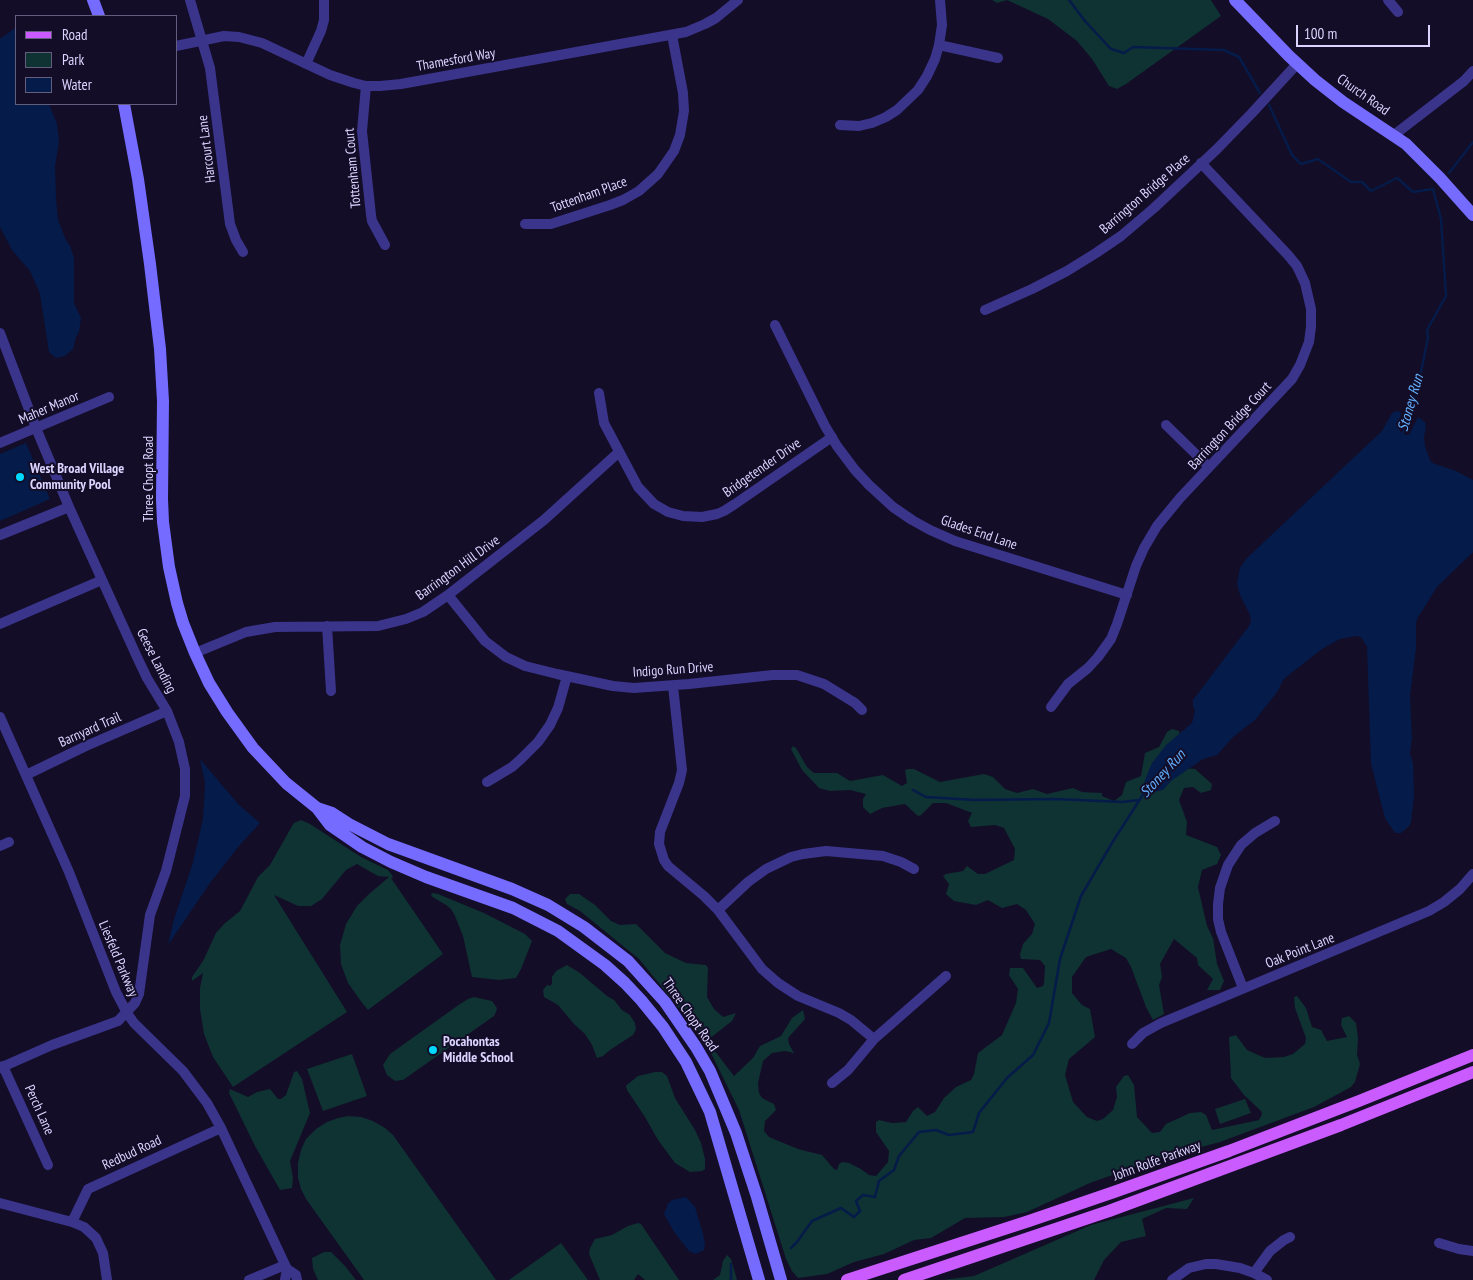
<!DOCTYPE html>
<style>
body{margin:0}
#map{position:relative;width:1473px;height:1280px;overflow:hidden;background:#130d28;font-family:"PT Sans Narrow",sans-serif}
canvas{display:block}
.legend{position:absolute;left:15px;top:15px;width:162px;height:90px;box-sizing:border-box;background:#130d28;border:1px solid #635d7e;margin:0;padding:6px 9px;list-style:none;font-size:15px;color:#dbd4ff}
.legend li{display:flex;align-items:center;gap:10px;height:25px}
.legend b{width:25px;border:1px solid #635d7e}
.scale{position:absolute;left:1296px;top:25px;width:134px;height:22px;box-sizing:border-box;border:2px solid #dbd4ff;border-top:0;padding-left:6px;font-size:15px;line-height:18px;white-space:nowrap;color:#dbd4ff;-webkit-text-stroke:4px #130d28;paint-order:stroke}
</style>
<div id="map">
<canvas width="1473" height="1280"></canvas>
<ul class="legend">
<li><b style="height:6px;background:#c95bff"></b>Road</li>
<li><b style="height:14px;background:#0f3232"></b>Park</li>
<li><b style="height:14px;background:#051b49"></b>Water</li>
</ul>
<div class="scale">100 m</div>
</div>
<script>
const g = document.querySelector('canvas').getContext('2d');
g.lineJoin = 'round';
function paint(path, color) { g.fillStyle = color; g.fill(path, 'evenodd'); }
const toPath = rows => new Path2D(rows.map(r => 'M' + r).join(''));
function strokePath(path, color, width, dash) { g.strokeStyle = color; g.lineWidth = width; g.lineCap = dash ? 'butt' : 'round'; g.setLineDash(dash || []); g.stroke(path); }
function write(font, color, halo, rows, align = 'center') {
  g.font = font + ' "PT Sans Narrow",sans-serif'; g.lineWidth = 4; g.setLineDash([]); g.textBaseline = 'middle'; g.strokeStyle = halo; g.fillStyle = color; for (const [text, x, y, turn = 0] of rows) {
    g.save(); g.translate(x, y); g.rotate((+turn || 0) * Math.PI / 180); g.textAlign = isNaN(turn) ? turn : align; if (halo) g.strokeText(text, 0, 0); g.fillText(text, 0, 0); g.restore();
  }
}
paint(toPath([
 [992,0,1211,0,1221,16,1126,84,1117,89,1109,86,1092,59,1077,41,1048,19,1007,0,997,3],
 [1172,729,1179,731,1183,747,1184,768,1195,769,1212,784,1211,790,1201,793,1193,787,1184,788,1179,800,1187,822,1186,835,1217,847,1221,855,1217,864,1202,870,1198,887,1207,926,1213,938,1217,964,1224,981,1220,990,1207,990,1213,979,1198,965,1197,958,1174,939,1160,964,1162,977,1159,985,1164,1014,1153,1020,1146,1007,1131,967,1126,958,1111,949,1086,957,1072,977,1072,993,1082,1005,1090,1009,1095,1037,1069,1059,1065,1075,1073,1102,1087,1117,1097,1121,1103,1119,1113,1110,1117,1097,1116,1087,1124,1076,1128,1075,1134,1085,1137,1117,1152,1133,1160,1132,1166,1124,1190,1113,1201,1112,1206,1115,1212,1130,1259,1120,1262,1114,1261,1111,1244,1095,1231,1078,1229,1037,1236,1035,1247,1050,1265,1058,1284,1057,1293,1054,1305,1044,1306,1038,1295,1008,1294,997,1297,996,1306,1008,1312,1027,1321,1030,1327,1041,1347,1037,1341,1025,1342,1018,1349,1016,1356,1023,1358,1038,1357,1055,1360,1064,1355,1082,1351,1087,1314,1107,1220,1142,1157,1159,1090,1183,1027,1212,1004,1217,965,1218,931,1238,914,1240,884,1254,854,1262,827,1274,798,1278,792,1271,786,1259,739,1110,704,1039,639,959,580,911,567,904,565,899,570,894,579,894,595,905,611,921,620,925,636,924,665,953,686,963,706,965,708,968,707,997,714,1009,723,1017,736,1013,732,1021,709,1039,708,1042,734,1076,753,1058,760,1046,781,1036,792,1018,803,1010,805,1019,788,1038,789,1044,794,1053,785,1051,772,1053,763,1061,758,1083,759,1093,762,1098,774,1104,776,1110,765,1121,764,1131,769,1137,798,1149,822,1155,834,1169,837,1170,839,1164,842,1162,849,1163,861,1169,869,1175,876,1176,888,1162,889,1151,876,1132,876,1122,879,1120,892,1123,906,1122,913,1111,918,1107,927,1116,935,1112,944,1098,956,1087,971,1080,974,1074,978,1053,1002,1035,1016,1003,1018,989,1009,975,1010,968,1023,968,1037,988,1043,986,1044,983,1045,966,1040,960,1021,959,1020,954,1023,944,1032,934,1035,924,1026,910,1017,904,1002,908,988,900,976,905,954,901,946,894,949,884,943,876,946,874,963,871,967,866,978,874,985,874,1014,860,1015,849,1004,828,995,825,971,827,968,821,972,813,946,803,933,803,921,815,918,816,905,804,882,808,870,814,863,807,863,799,866,794,850,790,830,791,819,788,802,770,791,749,793,746,796,748,807,767,814,773,837,773,850,781,883,775,902,786,907,783,905,770,908,769,914,769,940,782,984,774,993,777,1005,789,1017,793,1033,789,1047,794,1073,788,1082,792,1102,793,1102,796,1114,801,1122,795,1126,782,1141,776,1145,753,1159,747,1167,732],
 [301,820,310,824,361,857,388,870,392,875,393,878,391,878,443,954,368,1010,360,1000,348,983,341,964,340,945,346,924,357,906,369,894,389,877,378,876,357,864,346,870,322,899,311,906,298,906,274,895,347,1012,233,1087,213,1057,204,1034,200,1009,200,988,203,973,192,981,192,977,203,961,216,933,224,924,240,911,258,877,270,865,292,826,294,823],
 [432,893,438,894,484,913,525,934,532,941,521,969,516,978,499,980,472,977,463,936,455,916,451,909,446,905,431,896],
 [567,965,580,973,607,996,614,1000,622,1010,630,1015,635,1023,636,1029,633,1035,610,1050,603,1056,597,1058,592,1045,585,1034,574,1024,558,1005,544,997,543,990,547,985,550,986,552,984,552,977,556,971],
 [474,997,492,1001,497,1008,496,1012,494,1016,403,1080,395,1081,387,1075,383,1065,390,1054,460,1004,468,999],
 [352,1054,367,1096,323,1111,307,1069],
 [297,1071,302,1079,310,1113,290,1161,293,1178,292,1188,280,1190,255,1146,229,1093,230,1089,248,1097,257,1092,270,1089,278,1099,281,1099,286,1095,294,1072],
 [655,1072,662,1072,667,1076,675,1098,695,1130,701,1143,705,1159,705,1169,702,1171,690,1172,675,1163,658,1140,645,1117,627,1090,626,1086,628,1084,638,1076],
 [1245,1099,1251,1113,1220,1124,1215,1109],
 [348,1116,361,1117,373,1121,385,1128,393,1135,496,1280,364,1280,306,1199,301,1189,298,1178,298,1163,301,1150,306,1139,316,1129,327,1122,338,1118],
 [1194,1198,1187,1209,1166,1208,1142,1219,1146,1236,1121,1242,1104,1260,1094,1280,942,1280,974,1276,1091,1225],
 [638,1223,641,1224,679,1280,645,1280,638,1274,634,1280,600,1280,589,1254,590,1248,595,1239,612,1235,628,1226],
 [561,1243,588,1280,509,1280],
 [324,1252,331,1252,345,1266,356,1280,318,1280,313,1269,312,1258],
 [727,1255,731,1259,737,1280,713,1280,720,1275,723,1261]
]), '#0f3232');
paint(toPath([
 [15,28,16,29,16,104,49,104,57,124,59,142,55,166,56,199,58,220,66,240,70,246,74,258,74,303,81,318,79,332,76,337,73,349,65,356,56,358,49,352,40,294,30,271,12,250,0,227,0,39],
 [1396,411,1401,412,1399,429,1402,434,1408,435,1410,433,1418,417,1425,422,1426,427,1424,437,1425,447,1431,462,1435,464,1456,471,1473,480,1473,552,1437,587,1417,619,1416,624,1416,648,1410,696,1412,738,1410,753,1413,763,1414,795,1411,822,1409,826,1401,833,1395,833,1385,818,1371,764,1367,647,1361,637,1356,636,1340,639,1322,649,1285,678,1282,682,1278,691,1255,720,1233,737,1217,755,1203,759,1171,781,1163,790,1142,795,1145,780,1152,763,1166,745,1192,723,1195,711,1193,706,1193,700,1249,626,1251,621,1250,615,1240,595,1237,584,1240,568,1247,558,1382,431,1392,413],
 [26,443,50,499,0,521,0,454],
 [200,759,239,805,260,823,239,846,210,883,168,945,174,919,192,866,203,819,205,783],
 [686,1197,695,1207,703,1234,705,1244,704,1250,695,1254,689,1251,674,1232,664,1214,668,1204,672,1200]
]), '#051b49');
strokePath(toPath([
 [1069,0,1085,21,1111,49,1124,53,1133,47,1224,50,1239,57,1260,93],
 [1269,105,1292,155,1301,164,1318,159,1351,182,1362,182,1371,191,1397,178,1413,192,1433,189,1441,219,1446,296,1427,330,1428,338,1417,391,1402,436],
 [1449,173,1473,142],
 [913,790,926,797,975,800,1055,799,1122,802,1139,800],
 [791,1248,797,1242,812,1221,841,1208,854,1217,860,1211,856,1201,863,1195,875,1197,879,1181,894,1170,899,1156,919,1132,936,1130,949,1135,973,1132,979,1113,1007,1078,1033,1055,1049,1023,1060,959,1081,896,1112,843,1144,793],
 [731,1264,731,1280]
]), '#051b49', 2.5);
strokePath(toPath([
 [190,0,210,68,230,224,236,240,243,252],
 [1388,0,1398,12],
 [939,45,998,58],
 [176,46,224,36,239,37,262,43,330,75,354,83,366,86,380,86,401,84,686,32,705,24,716,18,738,0],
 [306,64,321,31,324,20,324,1],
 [366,86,362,131,371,215,372,221,385,245],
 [840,125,859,126,872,123,886,117,897,110,918,90,927,76,935,59,939,45,942,25,940,0],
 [1394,135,1464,81,1473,71],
 [525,224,551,224,610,205,623,200,639,191,658,174,674,151,680,135,684,111,683,93,672,35],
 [985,310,1032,289,1067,271,1096,253,1121,236,1154,208,1217,149,1252,113,1297,64],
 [775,325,825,426,837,446,855,470,869,485,893,507,912,520,930,530,955,541,1127,595],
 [0,333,36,428,69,507,137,657,147,678,167,711,179,742,185,769,185,796,166,871,150,915,139,994,135,1003,118,1021,52,1045,0,1068],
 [599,393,604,423,638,487,654,504,668,512,683,516,702,517,717,514,724,511,735,504,832,437],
 [1166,425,1209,467],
 [0,443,109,397],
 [0,535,69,507],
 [448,595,485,641,506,657,525,666,557,674,613,686,634,688,689,684,773,675,797,675,824,684,855,703,862,710],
 [0,624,102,580],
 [327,626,331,691],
 [195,653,246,632,275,627,378,626,406,619,423,612,448,595,544,520,619,452],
 [673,686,682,770,679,783,660,832,659,844,664,860,668,866,704,896,718,910,762,969,778,983,798,996,839,1013,851,1020,874,1039],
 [1051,707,1068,684,1088,668,1098,657,1111,639,1117,624,1136,566,1144,548,1157,526,1180,498,1292,379,1300,365,1309,342,1311,327,1311,309,1305,283,1297,266,1288,255,1201,163],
 [0,717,69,872,116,992,127,1013,134,1023,183,1071,207,1103,221,1128,287,1269,296,1275,297,1280],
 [26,775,86,746,167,711],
 [487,782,512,767,521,759,538,742,550,725,558,708,567,676],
 [0,846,9,842],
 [718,910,748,882,766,869,791,857,803,854,826,851,883,856,901,862,914,869],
 [1243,988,1221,932,1218,919,1218,904,1220,888,1228,865,1241,845,1255,833,1275,821],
 [1132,1044,1143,1033,1161,1023,1429,911,1444,902,1460,889,1473,874],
 [3,1066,48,1165],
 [832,1083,848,1070,874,1039,946,976],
 [0,1203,72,1222,84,1227,96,1238,103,1253,107,1280],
 [72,1222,88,1189,221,1128],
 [1439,1243,1459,1249,1473,1251],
 [1254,1273,1270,1251,1284,1240,1290,1237],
 [249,1280,285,1265],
 [285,1280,287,1269],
 [1172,1280,1189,1268,1206,1264,1216,1264,1240,1268,1254,1273,1267,1280]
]), '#3b348b', 10);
strokePath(toPath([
 [93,0,99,16],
 [1235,0,1289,56,1315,80,1343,102,1406,144,1440,178,1473,215],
 [124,104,138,179,150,264,160,349,163,401,162,499,163,522,169,567,177,603,183,623,195,653,209,683,227,712,253,748,286,783,317,808,330,825,362,847,391,862,426,877,513,908,558,931,605,965,625,983,641,1000,663,1027,686,1062,710,1112,759,1280],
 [317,808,332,813,349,824,388,844,512,889,548,905,584,927,628,961,665,1002,696,1047,710,1071,736,1133,757,1197,781,1280]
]), '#756bff', 12);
strokePath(toPath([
 [847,1280,1029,1221,1114,1192,1229,1151,1359,1101,1473,1055],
 [904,1280,1109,1211,1341,1125,1473,1072]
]), '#c95bff', 12);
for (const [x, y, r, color] of [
 [20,477,5,"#00d9ff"],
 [433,1050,5,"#00d9ff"]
]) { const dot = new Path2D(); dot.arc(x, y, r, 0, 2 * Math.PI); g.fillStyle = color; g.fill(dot); strokePath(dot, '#130d28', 2); }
write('14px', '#dbd4ff', '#130d28', [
 ["Thamesford Way",456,60,-10],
 ["Church Road",1363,95,35],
 ["Harcourt Lane",207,149,-97],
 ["Tottenham Court",353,168,-95],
 ["Barrington Bridge Place",1145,194,-41],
 ["Tottenham Place",589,195,-20],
 ["Maher Manor",49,408,-23],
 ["Barrington Bridge Court",1230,426,-47],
 ["Bridgetender Drive",762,468,-35],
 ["Three Chopt Road",149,479,-90],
 ["Glades End Lane",979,533,19],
 ["Barrington Hill Drive",458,568,-36],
 ["Geese Landing",156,661,63],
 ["Indigo Run Drive",673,670,-4],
 ["Barnyard Trail",90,730,-24],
 ["Oak Point Lane",1300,951,-22],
 ["Liesfeld Parkway",118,959,67],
 ["Three Chopt Road",690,1015,55],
 ["Perch Lane",39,1110,66],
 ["Redbud Road",132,1153,-25],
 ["John Rolfe Parkway",1157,1161,-20]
]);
write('bold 14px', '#dbd4ff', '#130d28', [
 ["West Broad Village",30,469],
 ["Community Pool",30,485],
 ["Pocahontas",443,1042],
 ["Middle School",443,1058]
], 'left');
write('italic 15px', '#62afff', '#130d28', [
 ["Stoney Run",1411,403,-74],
 ["Stoney Run",1163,774,-47]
]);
</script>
